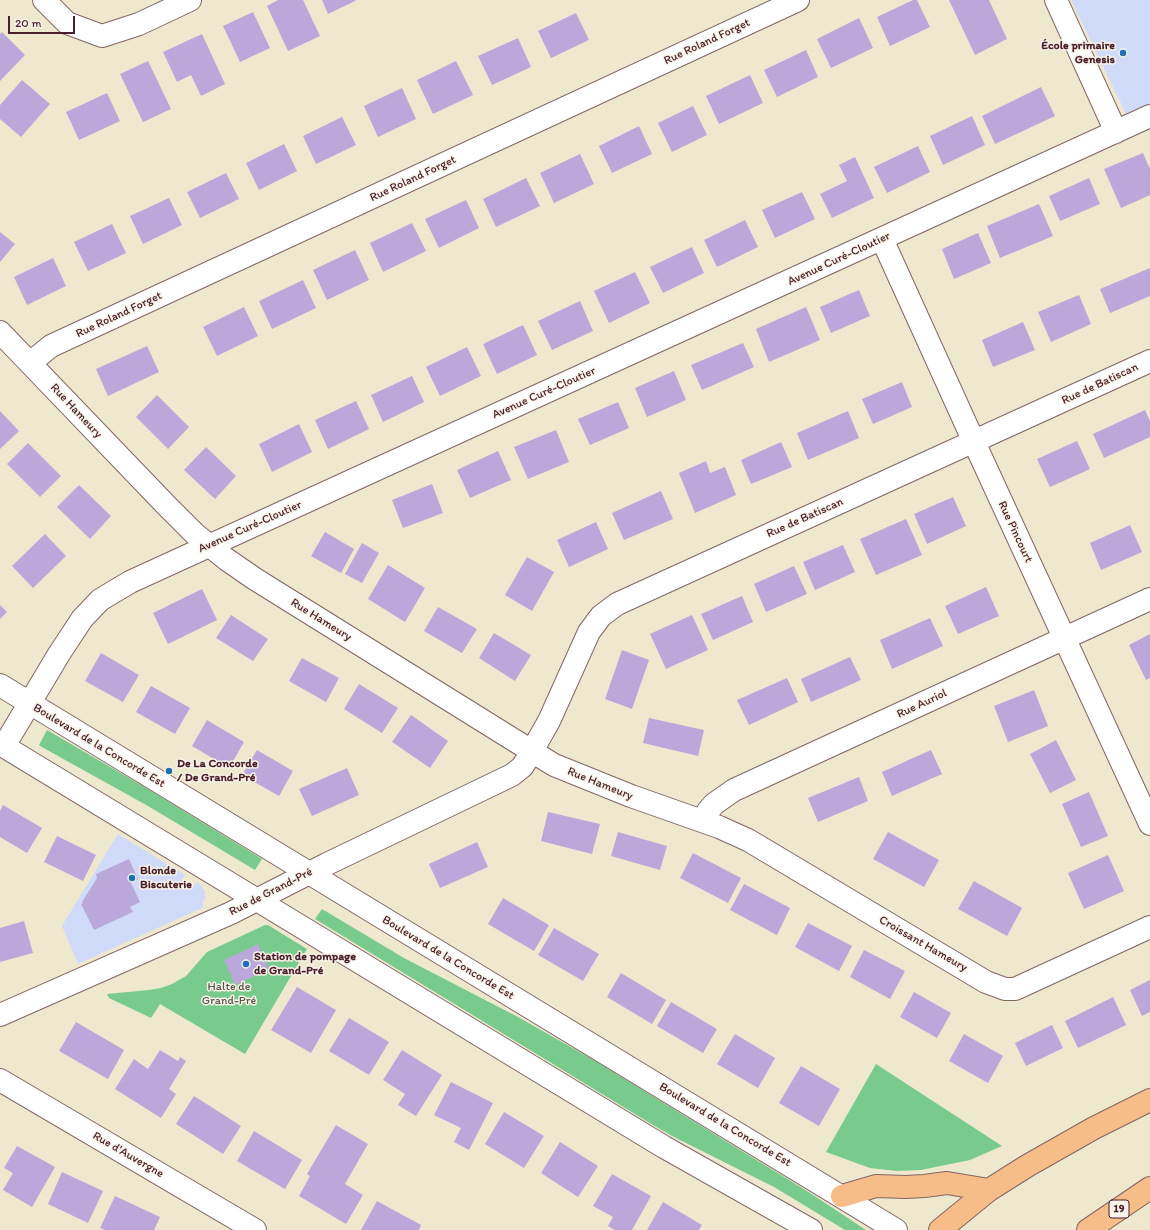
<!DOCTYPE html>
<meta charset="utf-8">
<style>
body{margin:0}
#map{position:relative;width:1150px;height:1230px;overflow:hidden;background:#eee8cf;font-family:Itim,sans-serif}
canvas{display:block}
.scale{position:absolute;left:8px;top:16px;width:67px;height:18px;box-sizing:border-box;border:2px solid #4a1f2b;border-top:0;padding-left:5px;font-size:12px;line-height:14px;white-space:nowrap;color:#4a1f2b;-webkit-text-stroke:3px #f7f3e8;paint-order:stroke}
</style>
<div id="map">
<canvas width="1150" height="1230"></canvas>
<div class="scale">20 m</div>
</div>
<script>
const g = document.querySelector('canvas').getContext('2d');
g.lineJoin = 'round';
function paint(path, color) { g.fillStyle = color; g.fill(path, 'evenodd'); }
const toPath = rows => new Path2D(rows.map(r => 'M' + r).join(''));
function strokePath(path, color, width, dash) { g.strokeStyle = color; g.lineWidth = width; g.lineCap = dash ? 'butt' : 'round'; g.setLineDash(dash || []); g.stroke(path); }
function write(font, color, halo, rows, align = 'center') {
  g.font = font + ' Itim,sans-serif'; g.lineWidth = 3; g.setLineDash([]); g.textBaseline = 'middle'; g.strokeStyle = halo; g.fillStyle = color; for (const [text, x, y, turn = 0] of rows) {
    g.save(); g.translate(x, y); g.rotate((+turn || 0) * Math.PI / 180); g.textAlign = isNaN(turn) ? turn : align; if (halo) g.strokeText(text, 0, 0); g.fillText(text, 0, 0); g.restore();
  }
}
paint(toPath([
 [1071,0,1150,0,1150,105,1127,116],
 [118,834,185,875,181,880,192,889,197,882,200,884,205,892,205,899,202,903,204,907,78,964,62,926]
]), '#d0daf9');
paint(toPath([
 [47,730,148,789,262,859,255,870,148,806,40,746,39,745],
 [322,909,404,958,518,1017,592,1059,807,1191,866,1230,845,1230,774,1187,672,1136,648,1122,315,919],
 [265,925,268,925,307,949,245,1054,160,1004,151,1018,109,998,107,994,149,990,161,988,172,984,186,976,207,952],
 [876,1064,1002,1146,970,1160,921,1170,897,1171,870,1168,826,1152]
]), '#79cb8d');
paint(toPath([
 [278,0,303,0,320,36,288,51,267,6],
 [322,0,357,0,328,14],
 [913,0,917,0,930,27,890,46,877,17],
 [949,0,989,0,1007,39,975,55],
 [253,12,270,48,240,62,223,26],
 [576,13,589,40,551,58,538,31],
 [859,18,873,48,831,68,817,39],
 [2,32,25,55,0,81,0,34],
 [202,34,225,84,201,96,191,75,177,82,163,52],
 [518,38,531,67,492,85,478,56],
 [806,50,818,77,777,97,764,70],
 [148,61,171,109,143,122,120,74],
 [456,61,473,95,433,114,417,80],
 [750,75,763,103,719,124,706,96],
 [22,80,50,104,21,137,0,119,0,105],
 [1041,87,1055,116,995,144,982,116],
 [402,88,416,119,378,137,364,106],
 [107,93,120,121,79,140,66,112],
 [693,106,707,135,672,152,658,123],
 [972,116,985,145,943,165,930,136],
 [342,117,356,145,316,164,303,136],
 [639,126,652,154,612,173,599,146],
 [284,144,297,171,259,190,246,163],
 [918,146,930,172,887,193,874,167],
 [1143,153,1150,169,1150,195,1121,208,1104,169],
 [580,154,594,184,554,203,540,173],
 [855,157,874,198,832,218,820,194,847,181,839,165],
 [226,173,239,199,200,218,187,192],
 [526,178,540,206,496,227,483,199],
 [1089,178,1100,204,1060,221,1049,196],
 [802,192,815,219,775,238,762,210],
 [169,198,182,225,143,244,130,216],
 [466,200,479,228,439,248,425,219],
 [1039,204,1053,236,1000,258,987,226],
 [745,220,758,247,717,267,704,240],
 [412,223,426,251,383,272,370,243],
 [112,224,126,253,88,271,74,242],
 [0,232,15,244,0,262],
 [978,233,991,263,954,279,942,249],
 [692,247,704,273,663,293,650,267],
 [355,250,369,280,327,300,313,270],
 [53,258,66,286,27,305,14,277],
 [1150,268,1150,296,1110,313,1100,289],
 [635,272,650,303,609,323,594,291],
 [303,280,316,308,272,329,259,301],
 [859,290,870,316,831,333,820,307],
 [1079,295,1091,324,1051,342,1038,312],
 [580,301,593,331,552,350,538,321],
 [244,307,258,336,217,356,203,327],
 [806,307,820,340,769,362,756,329],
 [1023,322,1035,350,993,367,982,340],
 [523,325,537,355,497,374,483,344],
 [743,343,754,367,702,390,691,365],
 [147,346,159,372,108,396,96,369],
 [467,347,481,376,440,396,426,367],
 [674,371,686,400,647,417,635,388],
 [412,376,424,402,383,422,371,395],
 [902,382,912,407,873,424,862,399],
 [157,395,189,427,168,449,136,417],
 [356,401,369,429,328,449,315,420],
 [618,402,629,428,590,445,578,419],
 [1145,410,1150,421,1150,437,1104,458,1093,434],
 [0,411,19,431,0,449],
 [848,411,859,438,808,460,797,433],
 [299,424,312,452,272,472,259,444],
 [556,430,569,462,528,479,514,447],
 [1077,441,1090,469,1050,487,1037,459],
 [781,442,792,467,751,484,741,460],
 [28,443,61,476,40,497,7,464],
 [206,447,236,476,215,499,184,470],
 [498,451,511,480,470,498,457,470],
 [706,461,710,473,725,467,736,495,695,513,679,473],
 [432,484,443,513,403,528,392,500],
 [79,485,111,516,90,539,57,507],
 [661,491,673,519,624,540,612,513],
 [953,497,966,526,927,544,914,514],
 [906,519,922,555,876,575,860,539],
 [596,522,608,549,569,567,557,540],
 [1130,525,1142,552,1101,570,1090,543],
 [325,532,354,549,341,573,311,556],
 [45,534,66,556,33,588,12,566],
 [362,543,379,553,362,583,345,574],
 [843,545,855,572,815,590,803,562],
 [527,557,554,572,532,611,505,595],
 [388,565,425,588,405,622,368,599],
 [794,566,807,594,766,612,754,584],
 [986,587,999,616,958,634,945,606],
 [202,589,217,620,168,644,153,613],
 [742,596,753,622,713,640,701,614],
 [0,605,7,612,0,619],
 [438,607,477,629,462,653,424,631],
 [231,615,268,639,253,661,216,638],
 [692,615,708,650,666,669,650,634],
 [930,618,943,646,892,669,880,640],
 [494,633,531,655,515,681,479,658],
 [1150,634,1150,678,1146,680,1129,645],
 [622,650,649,660,632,709,605,699],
 [101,653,139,675,123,702,85,681],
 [850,657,861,680,811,702,801,679],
 [302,658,339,678,326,702,289,681],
 [787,678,798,702,749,725,737,700],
 [359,684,398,708,382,733,344,709],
 [151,686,190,708,175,734,136,712],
 [1034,690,1048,726,1008,742,994,706],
 [411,715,448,741,430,768,392,742],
 [649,718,704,730,698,756,643,743],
 [207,720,244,742,229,768,192,746],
 [1056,740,1076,780,1050,793,1030,754],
 [257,750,293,771,279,796,242,775],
 [931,750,942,774,892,796,882,772],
 [347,768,359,795,312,816,299,789],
 [859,777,868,801,818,822,808,798],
 [1089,792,1108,836,1081,847,1062,804],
 [3,805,42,828,27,853,0,837,0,811],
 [548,812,600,824,592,854,541,841],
 [618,832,667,846,660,870,611,856],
 [888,832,939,860,924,887,873,859],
 [57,836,96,855,83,881,44,862],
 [477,842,488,867,440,888,429,864],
 [693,853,741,878,728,903,680,878],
 [1108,855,1124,891,1084,909,1068,873],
 [129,859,138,879,131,883,140,902,130,907,133,912,94,930,81,904,83,903,82,902,97,878,96,874],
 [974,881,1022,908,1007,936,958,909],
 [744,884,790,908,777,935,730,910],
 [503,898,549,925,534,951,488,924],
 [24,921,33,953,0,962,0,928],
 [808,923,852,946,839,971,795,947],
 [554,928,599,954,583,981,538,955],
 [258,944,269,969,235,985,224,960],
 [864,950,905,971,890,999,850,977],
 [621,973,666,1000,652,1024,607,997],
 [1150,980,1150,1012,1142,1016,1130,990],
 [297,987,336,1010,311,1053,271,1030],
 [914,992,951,1013,937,1038,900,1017],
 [1113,997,1126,1025,1078,1048,1065,1021],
 [671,1002,717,1029,703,1053,657,1026],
 [349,1018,389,1042,369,1075,329,1051],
 [76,1022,124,1050,108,1079,59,1051],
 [1052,1025,1063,1048,1026,1066,1015,1043],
 [735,1034,775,1058,758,1088,717,1064],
 [964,1034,1003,1056,988,1083,949,1061],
 [160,1050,178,1061,180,1057,186,1061,169,1089,176,1094,161,1118,115,1089,134,1059,148,1069],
 [402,1050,442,1075,416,1116,398,1105,405,1094,383,1080],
 [801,1066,840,1089,819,1126,779,1103],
 [451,1082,493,1103,469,1150,454,1142,461,1128,434,1115],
 [194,1096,241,1126,223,1154,176,1124],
 [504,1112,544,1136,524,1168,485,1144],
 [336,1125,368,1144,345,1184,363,1195,346,1224,299,1196,310,1176,307,1174],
 [254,1131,302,1160,285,1189,237,1161],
 [560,1142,598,1166,578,1197,541,1173],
 [17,1146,55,1167,32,1207,3,1190,13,1173,4,1168],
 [62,1172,103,1191,88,1223,48,1204],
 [612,1174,651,1196,632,1230,615,1230,608,1226,613,1217,593,1206],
 [115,1196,160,1217,154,1230,105,1230,100,1228],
 [377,1201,421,1225,419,1230,361,1230],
 [663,1202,702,1225,699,1230,647,1230]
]), '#baa8db');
const minor = toPath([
 [44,0,67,23,102,36,139,24,190,0],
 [1056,0,1116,132],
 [882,239,974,442,1150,824],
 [0,332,166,505,195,534,226,559,255,579,554,765,631,796,719,827,748,840,986,982,1005,989,1015,989,1150,927],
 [30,363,51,346,798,0],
 [0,685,896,1230],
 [0,744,664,1147,811,1230],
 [4,746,59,654,82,619,100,600,130,582,1150,116],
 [703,821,708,811,714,804,734,790,1150,599],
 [0,1015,231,913,327,864,512,775,522,767,528,758,549,721,589,632,601,616,617,604,1150,361],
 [0,1080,255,1230]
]);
const highway = toPath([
 [842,1196,876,1186,906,1187,924,1186,947,1183,989,1190],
 [940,1230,989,1190,1027,1166,1094,1128,1150,1100],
 [1088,1230,1150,1188]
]);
strokePath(minor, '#836564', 24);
strokePath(highway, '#836564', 24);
strokePath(minor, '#fff', 22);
strokePath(highway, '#f7bd88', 22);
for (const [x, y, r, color] of [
 [1123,53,4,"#1f6fb2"],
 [169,771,4,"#1f6fb2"],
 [132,878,4,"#1f6fb2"],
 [246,964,4,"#1f6fb2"]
]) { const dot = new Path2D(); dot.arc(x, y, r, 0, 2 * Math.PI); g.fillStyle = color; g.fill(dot); strokePath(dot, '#f7f3e8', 1.5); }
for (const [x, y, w] of [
 [1119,1209,20]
]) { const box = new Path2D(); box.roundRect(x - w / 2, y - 9, w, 18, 3); g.fillStyle = '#f7f3e8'; g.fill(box); strokePath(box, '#4a1f2b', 1); }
write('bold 11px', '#4a1f2b', null, [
 ["19",1119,1209]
]);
write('12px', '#4a1f2b', '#f7f3e8', [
 ["Rue Roland Forget",707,42,-25],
 ["Rue Roland Forget",413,179,-25],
 ["Avenue Curé-Cloutier",839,259,-25],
 ["Rue Roland Forget",119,315,-25],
 ["Rue de Batiscan",1100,384,-25],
 ["Avenue Curé-Cloutier",544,393,-24],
 ["Rue Hameury",76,411,47],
 ["Rue de Batiscan",805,518,-24],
 ["Avenue Curé-Cloutier",250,527,-24],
 ["Rue Pincourt",1015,532,65],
 ["Rue Hameury",321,620,32],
 ["Rue Auriol",922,704,-25],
 ["Boulevard de la Concorde Est",99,746,31],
 ["Rue Hameury",600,784,22],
 ["Rue de Grand-Pré",271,892,-27],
 ["Croissant Hameury",923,944,30],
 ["Boulevard de la Concorde Est",448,958,31],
 ["Boulevard de la Concorde Est",725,1125,31],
 ["Rue d'Auvergne",128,1155,30]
]);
write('bold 12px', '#4a1f2b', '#f7f3e8', [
 ["École primaire",1115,46,"right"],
 ["Genesis",1115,60,"right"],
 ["De La Concorde",177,764],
 ["/ De Grand-Pré",177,778],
 ["Blonde",140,871],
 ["Biscuterie",140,885],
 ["Station de pompage",254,957],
 ["de Grand-Pré",254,971]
], 'left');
write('12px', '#585348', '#f7f3e8', [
 ["Halte de",229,987],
 ["Grand-Pré",229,1001]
]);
</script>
